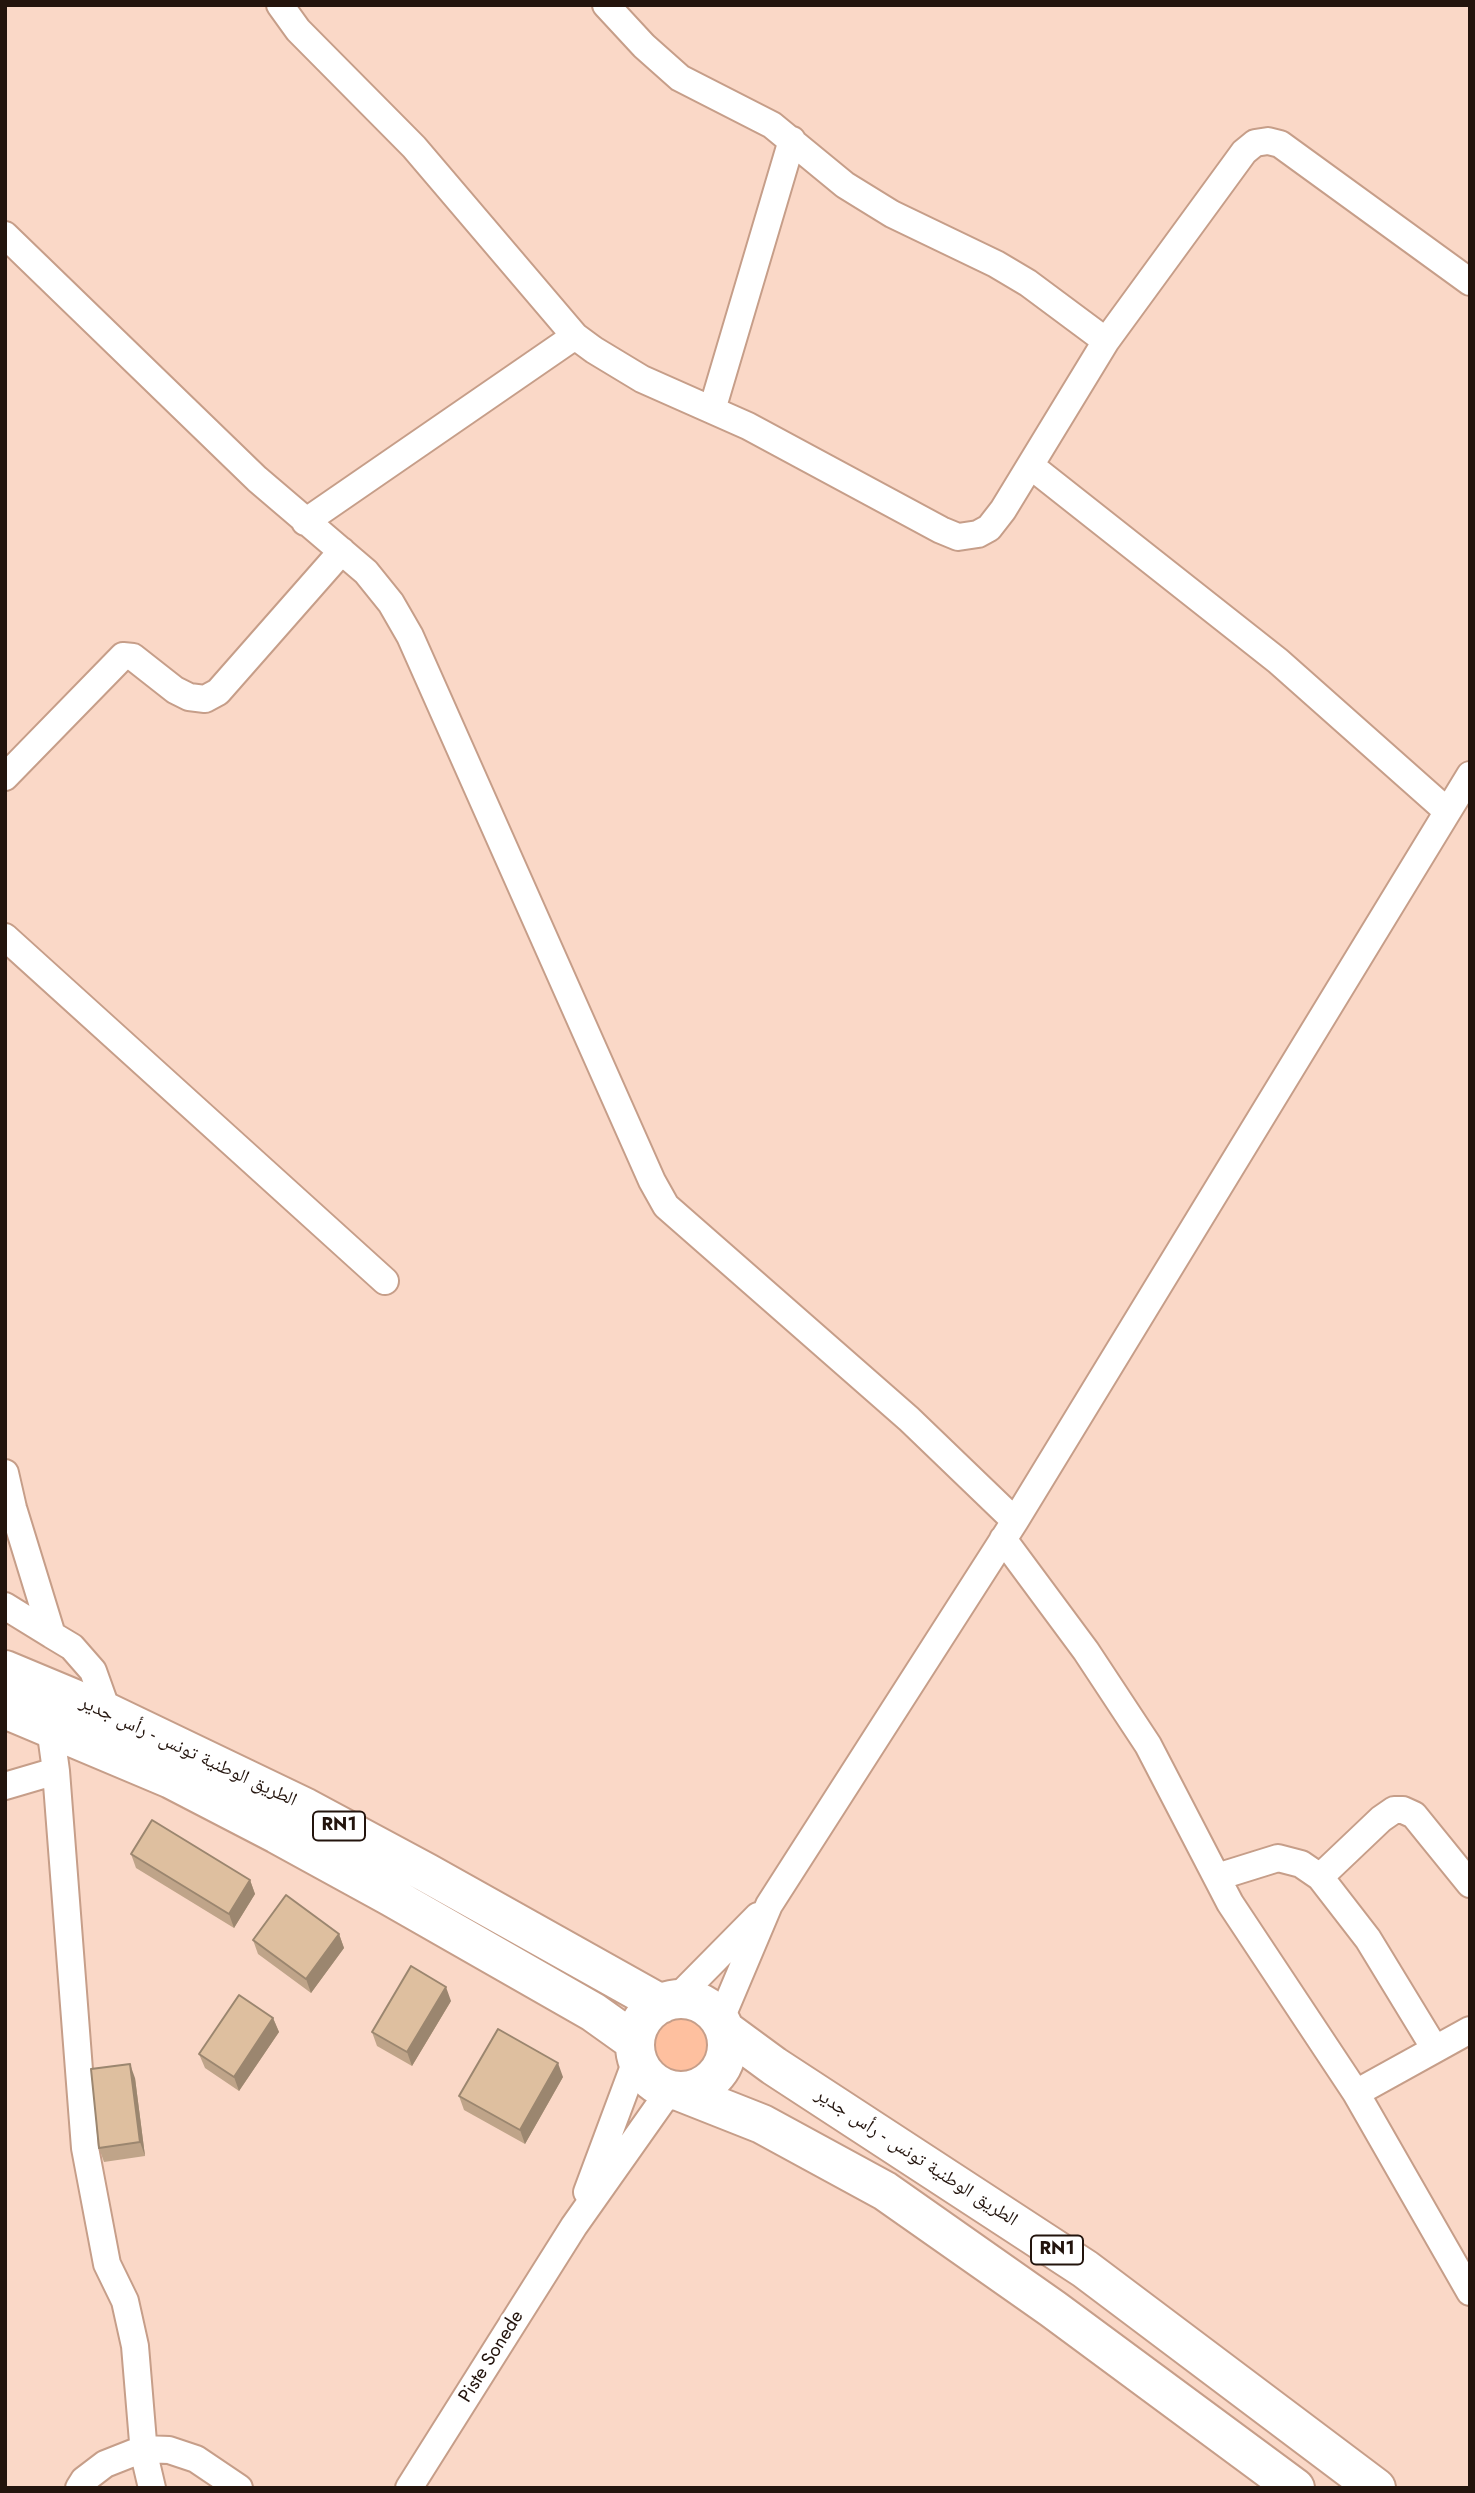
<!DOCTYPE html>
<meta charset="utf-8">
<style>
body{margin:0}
#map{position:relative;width:1475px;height:2493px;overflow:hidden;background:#fad8c7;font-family:Jost,sans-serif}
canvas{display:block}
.frame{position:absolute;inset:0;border:7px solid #23140d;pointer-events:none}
</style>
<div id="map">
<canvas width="1475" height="2493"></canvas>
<div class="frame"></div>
</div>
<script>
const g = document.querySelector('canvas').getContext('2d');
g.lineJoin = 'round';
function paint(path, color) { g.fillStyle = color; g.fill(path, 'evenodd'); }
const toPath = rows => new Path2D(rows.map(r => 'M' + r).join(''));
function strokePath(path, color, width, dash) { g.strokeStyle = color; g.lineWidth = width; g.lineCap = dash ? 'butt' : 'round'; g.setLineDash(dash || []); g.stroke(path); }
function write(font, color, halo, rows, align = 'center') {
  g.font = font + ' Jost,"Noto Naskh Arabic",sans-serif'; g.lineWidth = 7; g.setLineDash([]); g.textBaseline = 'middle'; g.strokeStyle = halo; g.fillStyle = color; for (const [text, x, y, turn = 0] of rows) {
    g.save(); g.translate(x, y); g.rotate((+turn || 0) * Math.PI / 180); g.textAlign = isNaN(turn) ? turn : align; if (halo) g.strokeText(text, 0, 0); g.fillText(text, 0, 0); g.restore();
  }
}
paint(toPath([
 '650 2047a32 32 0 1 1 64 0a32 32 0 1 1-64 0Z'
]), '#fec09f');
const minor = toPath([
 [280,5,298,30,414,147,575,336],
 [606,5,644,46,680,78,772,125,845,185,892,214,996,264,1028,283,1106,341],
 [5,235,257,479,366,572,391,603,410,636,652,1181,666,1206,909,1419,1015,1521],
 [712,410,792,140],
 [1031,466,1278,661,1447,811],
 [305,522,575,336,594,350,642,379,748,426,941,530,958,537,978,534,989,528,1003,510,1106,341,1244,152,1255,143,1268,141,1280,144,1470,282],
 [5,777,123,656,133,657,175,690,189,697,205,699,218,692,342,551],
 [5,937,385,1281],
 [5,1473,13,1508,52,1635,72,1647,93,1671,108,1713],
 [1003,1539,1086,1651,1148,1745,1230,1903,1356,2093,1470,2292],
 [5,1606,52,1635],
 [50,1727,56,1771,85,2148,107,2264,125,2301,135,2346,144,2454,152,2488],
 [5,1786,56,1771],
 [1217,1877,1278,1858,1301,1864,1320,1877,1368,1939,1435,2049],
 [1320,1877,1381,1819,1394,1810,1403,1810,1414,1815,1470,1884],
 [676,1999,758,1916],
 [720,2021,769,1905,1015,1521,1470,775],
 [1356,2093,1470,2030],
 [587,2192,637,2058],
 [79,2488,84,2480,105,2464,143,2449,169,2450,196,2459,239,2488],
 [409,2488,574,2226,670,2090]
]);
const highway = toPath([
 [5,1670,108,1713,306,1808,427,1873,661,2004],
 [5,1709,171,1779,277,1834,390,1896,593,2012,635,2042],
 '635 2045a46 46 0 1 1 92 0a46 46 0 1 1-92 0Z',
 [725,2030,774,2066,1085,2269,1376,2488],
 [681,2092,762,2124,885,2191,1053,2309,1295,2488]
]);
strokePath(minor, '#c69e89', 30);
strokePath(highway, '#c69e89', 42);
strokePath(minor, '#fff', 26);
strokePath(highway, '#fff', 38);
paint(toPath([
 [131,1854,250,1880,255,1894,234,1928,136,1868],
 [339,1934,344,1948,311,1993,258,1954,253,1940],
 [451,2001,412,2066,377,2046,372,2032],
 [273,2018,279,2032,239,2091,205,2068,199,2054],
 [563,2077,525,2144,464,2110,459,2096],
 [135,2078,145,2156,104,2162,99,2148]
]), '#bfa489');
paint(toPath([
 [250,1880,255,1894,234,1928,229,1914],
 [339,1934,344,1948,311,1993,306,1979],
 [446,1987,451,2001,412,2066,407,2052],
 [273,2018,279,2032,239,2091,234,2077],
 [558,2063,563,2077,525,2144,520,2130],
 [130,2064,135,2078,145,2156,140,2142]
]), '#9b866f');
const building = toPath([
 [152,1820,250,1880,229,1914,131,1854,152,1820],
 [286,1895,339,1934,306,1979,253,1940,286,1895],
 [411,1966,446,1987,407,2052,372,2032,411,1966],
 [239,1995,273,2018,234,2077,199,2054,239,1995],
 [498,2029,558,2063,520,2130,459,2096,498,2029],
 [130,2064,140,2142,99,2148,91,2069,130,2064]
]);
paint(building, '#debf9f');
strokePath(building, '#9b866f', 2);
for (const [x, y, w] of [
 [339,1826,52],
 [1057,2250,52]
]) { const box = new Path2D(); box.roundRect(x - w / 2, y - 14.5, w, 29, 5); g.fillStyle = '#fff'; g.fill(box); strokePath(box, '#23140d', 2); }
write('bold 18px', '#23140d', null, [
 ["RN1",339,1826],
 ["RN1",1057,2250]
]);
write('19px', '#23140d', '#fff', [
 ["الطريق الوطنية تونس - رأس جدير",188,1752,25],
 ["الطريق الوطنية تونس - رأس جدير",916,2158,33],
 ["Piste Sonede",492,2357,-58]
]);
</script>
